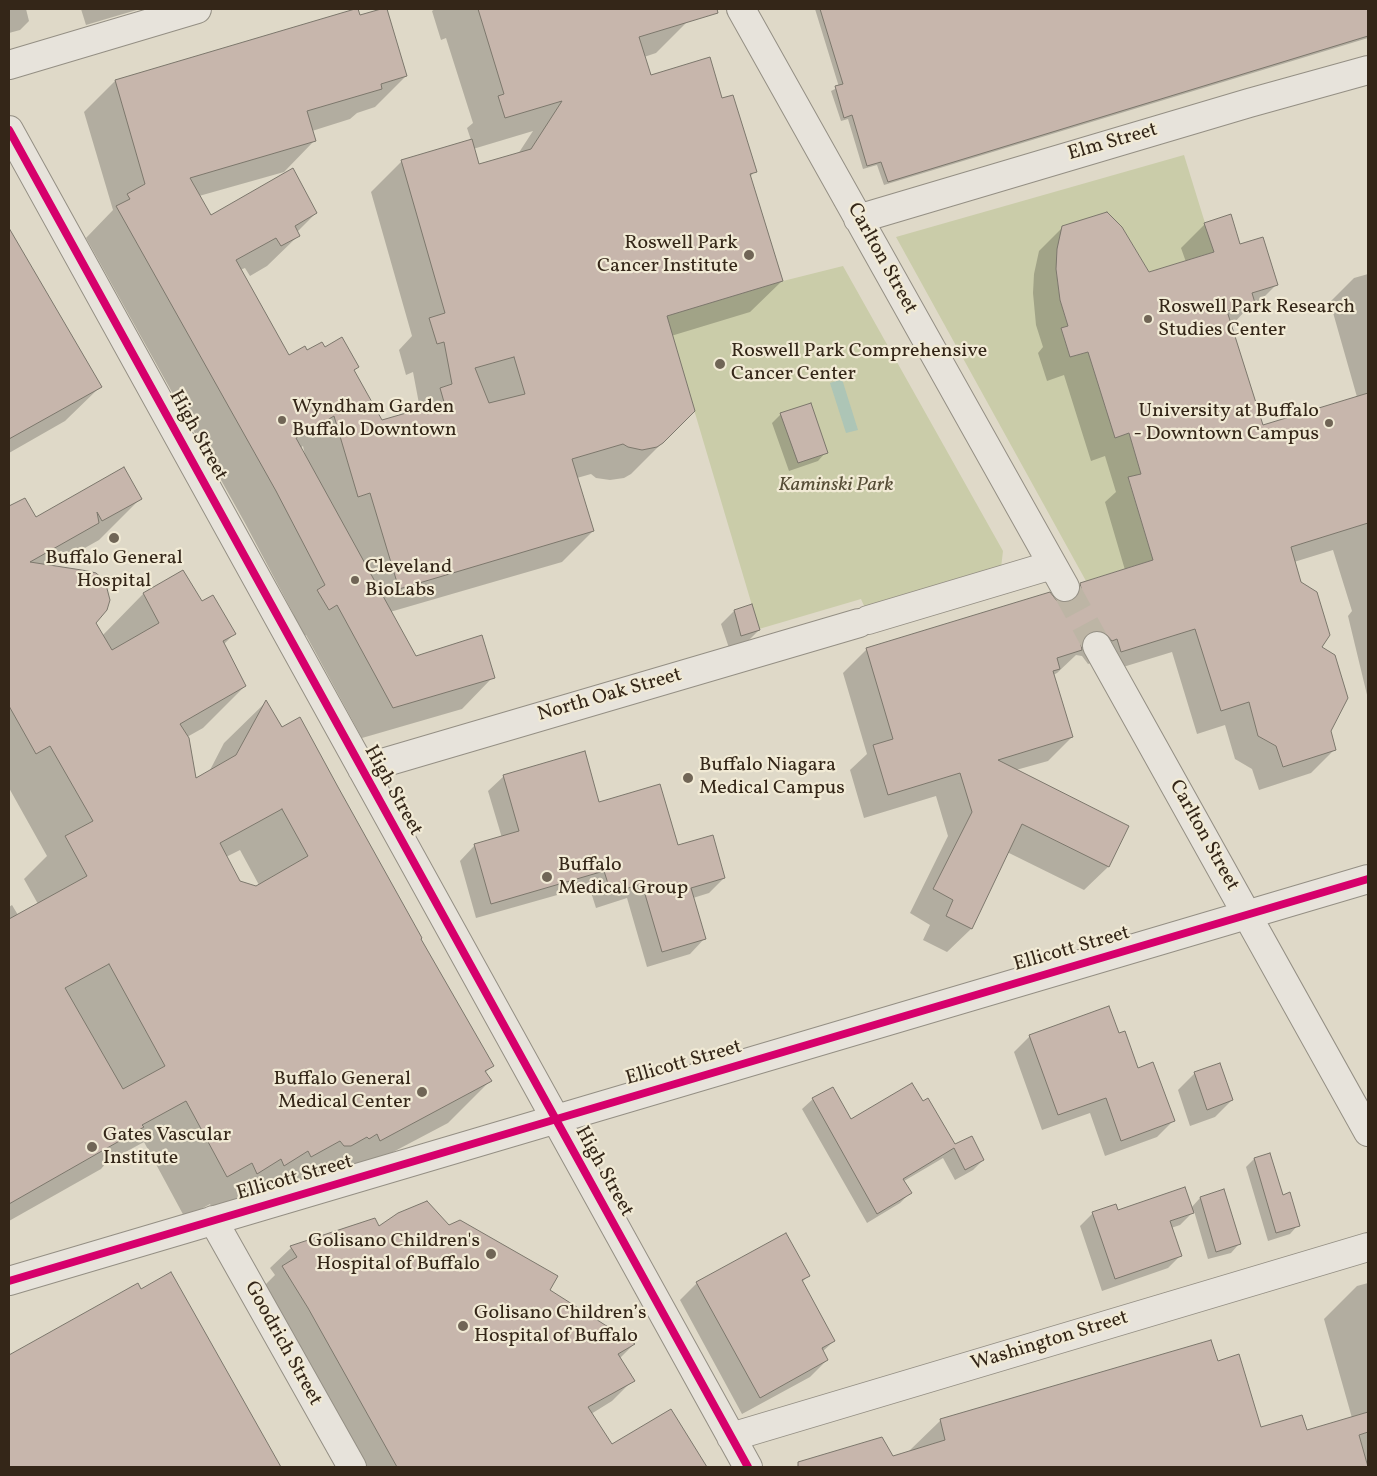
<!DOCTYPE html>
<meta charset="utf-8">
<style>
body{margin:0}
#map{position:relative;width:1377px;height:1476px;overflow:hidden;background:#dfd9c8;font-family:Vollkorn,serif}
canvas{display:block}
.frame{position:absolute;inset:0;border:10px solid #342618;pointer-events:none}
</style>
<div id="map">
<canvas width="1377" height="1476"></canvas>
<div class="frame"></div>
</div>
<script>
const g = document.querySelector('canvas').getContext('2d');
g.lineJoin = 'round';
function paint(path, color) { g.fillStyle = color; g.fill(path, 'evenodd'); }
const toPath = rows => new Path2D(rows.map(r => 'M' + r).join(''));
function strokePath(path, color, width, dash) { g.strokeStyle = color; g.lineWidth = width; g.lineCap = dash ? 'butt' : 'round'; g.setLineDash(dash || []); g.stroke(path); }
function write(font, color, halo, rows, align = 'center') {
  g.font = font + ' Vollkorn,serif'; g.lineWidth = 4.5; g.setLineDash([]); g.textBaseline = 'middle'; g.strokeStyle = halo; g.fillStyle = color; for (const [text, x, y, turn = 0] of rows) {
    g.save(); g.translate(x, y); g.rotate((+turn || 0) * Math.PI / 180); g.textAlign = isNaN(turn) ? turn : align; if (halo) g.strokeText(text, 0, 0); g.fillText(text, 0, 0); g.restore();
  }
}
paint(toPath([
 [1184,155,1214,252,1149,272,1122,227,1106,213,1056,269,1060,300,1068,326,1061,328,1070,357,1088,352,1115,437,1129,433,1141,474,1128,478,1153,560,1086,581,896,237],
 [843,266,1003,551,1001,568,865,608,861,599,759,629,676,349,656,319,783,281]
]), '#cacca9');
paint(toPath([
 [842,379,858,430,846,433,830,383]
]), '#adc5b6');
paint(toPath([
 [9,9,26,9,29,21,20,30,9,33],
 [81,9,140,9,86,25],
 [386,9,406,76,375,107,357,113,350,119,312,131,315,140,284,172,199,196,210,216,316,213,297,232,299,235,267,266,250,276,245,268,240,270,288,357,325,348,357,367,353,371,382,421,420,409,413,372,406,375,399,350,412,336,371,192,402,161,471,140,467,128,473,123,446,38,441,40,432,11,435,9,683,9,687,22,656,53,644,57,650,77,722,100,755,171,750,177,782,281,750,312,671,336,663,442,631,474,624,478,610,480,596,478,591,474,577,478,593,531,562,562,390,612,415,657,493,677,462,709,362,738,306,635,297,640,286,622,294,615,245,523,86,238,113,210,84,112,115,81],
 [533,131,518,154,478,165,473,149],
 [303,446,305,455,300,448],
 [815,9,1368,9,1368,38,884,185,877,165,863,169,848,119,841,121,831,91,839,87],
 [1205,224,1239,246,1277,284,1253,308,1246,310,1231,326,1262,427,1357,397,1330,302,1354,278,1368,274,1368,699,1348,616,1352,611,1333,550,1294,562,1321,648,1329,731,1335,749,1311,773,1259,790,1252,769,1235,759,1225,725,1197,734,1172,652,1097,675,1094,662,1088,664,1082,656,1076,655,1057,673,1053,675,1072,737,1048,761,1016,770,1127,826,1108,867,1084,890,1007,852,971,929,947,952,923,940,930,925,910,913,948,836,936,796,864,818,850,770,867,754,843,673,867,649,1057,602,1061,603,1080,584,1125,570,1105,502,1116,492,1105,456,1091,461,1064,375,1047,381,1038,353,1043,347,1036,325,1033,293,1034,274,1039,251,1063,227,1149,274,1186,262,1181,248],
 [9,230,100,387,65,421,9,453],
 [781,414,826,452,818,461,789,471,772,423],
 [141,498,99,540,60,562,59,561,53,567,95,623,102,636,143,594,182,571,201,603,234,634,224,644,245,686,203,728,187,737,195,779,209,772,224,743,266,702,420,938,493,1065,485,1073,490,1081,448,1123,338,1181,215,1214,210,1204,185,1218,144,1142,107,1162,101,1169,9,1221,9,907,12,905,18,915,38,904,24,879,47,856,9,788,9,508,24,499,36,519],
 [240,850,259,885,256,887,239,882,226,857],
 [734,611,759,630,746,643,729,648,721,624],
 [504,776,598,804,724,878,709,893,693,898,705,938,690,954,647,967,627,898,596,908,589,886,476,918,460,861,475,845,502,838,488,791],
 [1118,1035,1137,1069,1173,1121,1157,1137,1105,1156,1090,1113,1042,1130,1014,1052,1030,1036],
 [1195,1073,1232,1100,1215,1117,1190,1126,1178,1090],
 [813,1099,850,1121,955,1146,983,1160,973,1170,955,1180,943,1158,904,1181,910,1193,900,1203,867,1223,802,1109],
 [1269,1154,1282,1196,1298,1225,1290,1234,1268,1241,1246,1167,1254,1159],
 [1200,1198,1239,1244,1231,1253,1208,1259,1194,1211,1180,1225,1171,1228,1180,1256,1168,1268,1102,1291,1080,1226,1093,1213,1191,1208],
 [374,1219,379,1228,449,1227,633,1345,620,1358,633,1380,612,1401,591,1414,611,1445,671,1411,704,1467,365,1467,262,1288,275,1275,270,1268,291,1248],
 [171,1274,279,1467,9,1467,9,1356,137,1285,141,1291],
 [808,1276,802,1282,834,1341,822,1352,827,1360,810,1377,742,1414,680,1300,697,1283],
 [1368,1283,1368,1467,798,1467,803,1462,892,1457,908,1452,941,1420,1218,1362,1260,1429,1306,1432,1352,1418,1324,1319,1357,1286]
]), '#0003');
const building = toPath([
 [355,9,358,9,360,15,381,9,387,9,407,76,381,84,382,89,307,111,316,141,190,178,211,215,293,168,317,213,295,226,300,236,281,246,276,238,236,260,289,355,305,346,307,350,322,342,325,347,342,337,359,367,354,370,382,420,444,402,440,388,452,384,444,342,437,344,429,318,445,313,401,160,472,139,479,164,531,149,562,101,505,118,498,96,504,94,478,9,717,9,718,13,639,37,651,75,710,57,722,98,733,95,757,172,750,174,783,281,667,316,695,411,663,443,657,447,642,450,628,447,623,444,572,459,594,531,399,589,370,493,358,497,334,416,296,438,416,656,482,635,495,678,393,708,337,605,329,610,317,590,325,585,276,491,116,206,130,199,127,194,145,184,115,80,355,9],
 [514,357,525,394,489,403,475,368,514,357],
 [820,9,1368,9,1368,36,888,182,881,162,867,166,852,115,844,118,835,86,843,84,820,9],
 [1107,212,1122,227,1149,272,1214,252,1204,223,1231,214,1240,244,1263,237,1278,285,1252,293,1255,303,1227,311,1263,425,1368,393,1368,523,1291,547,1301,582,1317,592,1330,635,1322,647,1335,655,1348,698,1331,731,1336,750,1283,767,1276,746,1258,736,1249,702,1221,711,1195,629,1121,652,1117,639,1112,641,1105,633,1098,630,1089,633,1083,638,1081,645,1082,650,1057,658,1060,669,1053,671,1073,737,998,760,1129,826,1109,867,1022,824,972,929,946,916,953,900,933,889,972,812,960,773,888,795,873,745,893,739,866,648,1050,592,1057,601,1065,603,1072,601,1079,595,1081,588,1080,583,1153,560,1128,477,1141,474,1129,433,1115,438,1088,352,1070,357,1061,328,1068,326,1060,300,1056,269,1057,249,1062,226,1107,212],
 [9,228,102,387,9,439,9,228],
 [811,403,828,453,798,463,780,413,811,403],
 [124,467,142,499,102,521,97,512,99,523,30,562,88,571,96,573,105,581,110,600,107,610,96,623,112,650,159,623,143,593,183,570,202,601,213,595,236,634,223,641,246,686,180,724,189,738,196,778,236,755,266,700,282,727,300,717,338,787,422,938,421,939,494,1066,485,1071,492,1081,380,1141,377,1134,369,1139,367,1137,351,1146,344,1146,340,1141,311,1157,308,1151,284,1166,281,1159,257,1174,252,1163,227,1177,186,1101,142,1125,144,1127,9,1204,9,919,87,876,65,836,93,821,50,746,36,754,9,706,9,506,25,498,36,517,124,467],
 [282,809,308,856,256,886,240,881,220,843,282,809],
 [109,964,165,1066,123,1089,65,988,109,964],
 [752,604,760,630,741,636,734,610,752,604],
 [585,751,599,802,660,784,678,845,713,835,725,878,691,888,706,939,662,952,642,884,611,893,604,871,491,904,474,844,519,831,503,775,585,751],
 [1109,1006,1119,1033,1125,1031,1138,1068,1153,1062,1175,1121,1121,1141,1106,1098,1058,1115,1029,1035,1109,1006],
 [1220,1063,1233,1100,1207,1110,1194,1072,1220,1063],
 [912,1083,923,1101,928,1098,955,1144,972,1136,984,1160,965,1170,954,1148,903,1179,912,1193,877,1214,812,1098,833,1087,851,1119,912,1083],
 [1270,1153,1283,1195,1290,1192,1300,1226,1276,1233,1254,1158,1270,1153],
 [1185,1187,1194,1213,1170,1221,1182,1256,1115,1279,1092,1212,1116,1204,1118,1210,1185,1187],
 [1224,1189,1241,1244,1216,1252,1200,1197,1224,1189],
 [427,1201,449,1225,460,1220,558,1276,550,1290,635,1344,618,1354,635,1381,588,1407,612,1444,671,1409,707,1467,397,1467,308,1308,282,1266,297,1257,290,1246,375,1218,379,1226,398,1213,427,1201],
 [786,1233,810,1276,802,1280,835,1341,822,1348,828,1360,760,1398,696,1282,786,1233],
 [171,1272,281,1467,9,1467,9,1355,138,1283,141,1289,171,1272],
 [1211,1340,1218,1361,1239,1354,1261,1427,1302,1415,1307,1430,1368,1412,1368,1432,1359,1435,1368,1467,798,1467,798,1462,882,1437,893,1456,945,1440,940,1419,1211,1340]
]);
paint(building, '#c7b6ac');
strokePath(building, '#7c776c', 1);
strokePath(toPath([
 [1065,587,1097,646]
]), '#bdb5a5', 28, [28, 14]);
const minor = toPath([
 [741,9,1065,587],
 [9,65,197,9],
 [9,130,748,1467],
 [858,219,1249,103,1368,70],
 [868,620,1052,565],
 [1097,646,1368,1132],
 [362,769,859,623],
 [213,1220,352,1467],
 [9,1281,1368,879],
 [731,1437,1368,1247]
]);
strokePath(minor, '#948f84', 30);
strokePath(minor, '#e7e3db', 28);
strokePath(toPath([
 [9,130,748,1467],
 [9,1281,1368,879]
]), '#d6006c', 8);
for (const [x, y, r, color] of [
 [749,255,6,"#706556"],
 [1148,319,5,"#706556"],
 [720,364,6,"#706556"],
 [282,420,5,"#706556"],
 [1329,423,5,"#706556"],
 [114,538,6,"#706556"],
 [355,580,5,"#706556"],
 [688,778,6,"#706556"],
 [547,877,6,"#706556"],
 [422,1092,6,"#706556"],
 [92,1147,6,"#706556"],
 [491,1254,6,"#706556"],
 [463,1326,6,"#706556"]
]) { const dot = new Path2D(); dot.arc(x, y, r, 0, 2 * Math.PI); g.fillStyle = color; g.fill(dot); strokePath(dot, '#f1ead5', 2); }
write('20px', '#342618', '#f1ead5', [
 ["Elm Street",1113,143,-16],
 ["Carlton Street",881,259,61],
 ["High Street",197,436,61],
 ["North Oak Street",610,696,-16],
 ["High Street",392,791,61],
 ["Carlton Street",1203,836,61],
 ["Ellicott Street",1072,950,-16],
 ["Ellicott Street",684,1064,-16],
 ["High Street",603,1172,61],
 ["Ellicott Street",295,1179,-16],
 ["Washington Street",1050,1342,-17],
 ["Goodrich Street",282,1344,61]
]);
write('20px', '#342618', '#f1ead5', [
 ["Roswell Park",738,244,"right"],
 ["Cancer Institute",738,267,"right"],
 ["Roswell Park Research",1158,308],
 ["Studies Center",1158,331],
 ["Roswell Park Comprehensive",731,352],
 ["Cancer Center",731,375],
 ["Wyndham Garden",292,408],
 ["Buffalo Downtown",292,431],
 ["University at Buffalo",1319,412,"right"],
 ["- Downtown Campus",1319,435,"right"],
 ["Buffalo General",114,559,"center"],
 ["Hospital",114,582,"center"],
 ["Cleveland",365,568],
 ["BioLabs",365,591],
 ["Buffalo Niagara",699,766],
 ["Medical Campus",699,789],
 ["Buffalo",558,866],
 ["Medical Group",558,889],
 ["Buffalo General",411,1080,"right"],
 ["Medical Center",411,1103,"right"],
 ["Gates Vascular",103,1136],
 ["Institute",103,1159],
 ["Golisano Children's",480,1242,"right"],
 ["Hospital of Buffalo",480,1265,"right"],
 ["Golisano Children’s",474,1314],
 ["Hospital of Buffalo",474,1337]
], 'left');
write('italic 20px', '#554d36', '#f1ead5', [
 ["Kaminski Park",836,486]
]);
</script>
